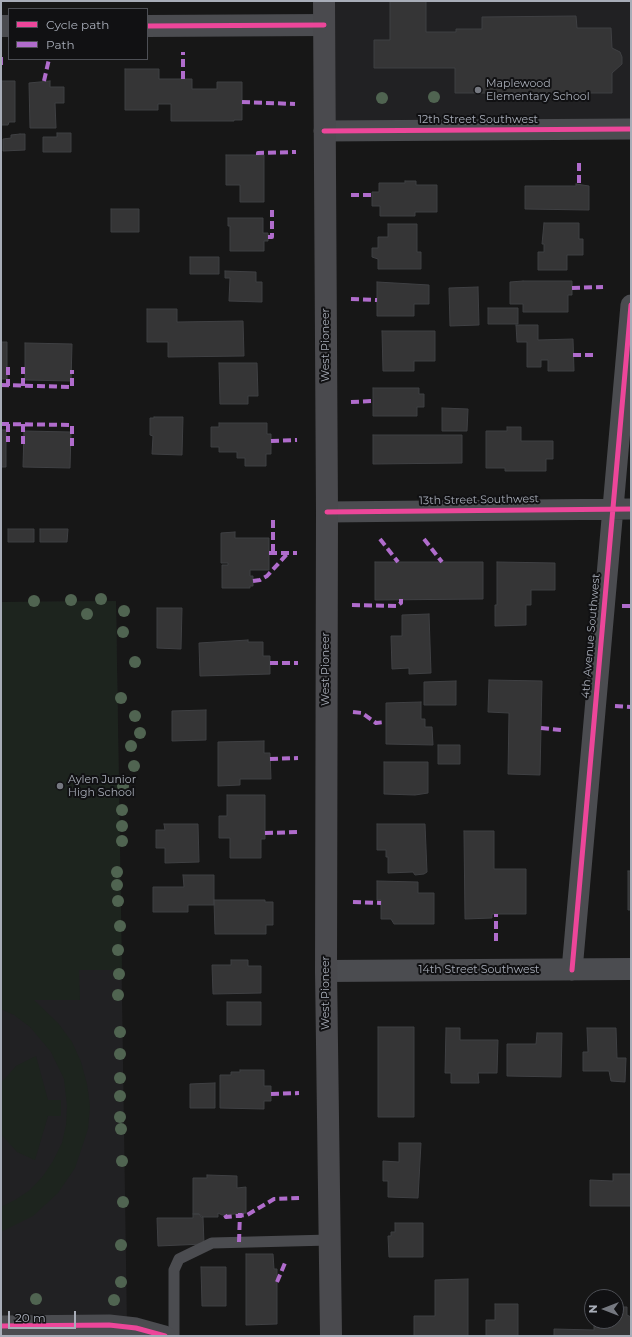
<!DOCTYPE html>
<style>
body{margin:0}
#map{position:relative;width:632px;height:1337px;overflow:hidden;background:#171717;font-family:Montserrat,sans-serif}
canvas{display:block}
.frame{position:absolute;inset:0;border:2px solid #a8adb8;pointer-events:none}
.legend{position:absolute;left:8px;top:8px;width:140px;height:52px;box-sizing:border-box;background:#111113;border:1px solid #4d4f55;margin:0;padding:5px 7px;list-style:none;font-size:12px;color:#a8adb8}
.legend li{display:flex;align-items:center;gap:8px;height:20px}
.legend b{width:20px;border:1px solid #4d4f55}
.north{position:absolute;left:584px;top:1289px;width:40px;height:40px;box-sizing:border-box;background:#111113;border:1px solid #4d4f55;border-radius:50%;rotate:270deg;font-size:11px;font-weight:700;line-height:16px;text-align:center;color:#a8adb8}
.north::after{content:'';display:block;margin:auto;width:14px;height:18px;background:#757880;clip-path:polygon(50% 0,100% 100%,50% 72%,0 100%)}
.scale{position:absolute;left:8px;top:1311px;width:68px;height:18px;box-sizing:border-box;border:2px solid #a8adb8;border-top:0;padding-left:5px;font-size:12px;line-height:14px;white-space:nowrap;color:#a8adb8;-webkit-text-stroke:3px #111113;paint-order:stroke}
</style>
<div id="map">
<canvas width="632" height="1337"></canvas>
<div class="frame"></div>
<ul class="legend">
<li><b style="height:5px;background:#ed469a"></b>Cycle path</li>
<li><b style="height:5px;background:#b06ccc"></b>Path</li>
</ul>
<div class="north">N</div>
<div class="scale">20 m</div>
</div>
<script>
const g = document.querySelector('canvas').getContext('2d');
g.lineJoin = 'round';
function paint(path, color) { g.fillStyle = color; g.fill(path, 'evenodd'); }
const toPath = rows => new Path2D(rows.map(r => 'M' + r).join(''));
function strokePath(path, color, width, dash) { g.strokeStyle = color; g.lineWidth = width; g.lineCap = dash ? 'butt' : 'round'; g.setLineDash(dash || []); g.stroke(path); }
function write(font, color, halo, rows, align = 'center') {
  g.font = font + ' Montserrat,sans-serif'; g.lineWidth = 4; g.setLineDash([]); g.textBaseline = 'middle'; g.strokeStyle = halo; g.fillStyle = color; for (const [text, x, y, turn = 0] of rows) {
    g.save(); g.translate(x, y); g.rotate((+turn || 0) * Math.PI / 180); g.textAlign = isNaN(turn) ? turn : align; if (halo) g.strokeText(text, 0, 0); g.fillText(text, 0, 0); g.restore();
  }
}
paint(toPath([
 [324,1,631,1,631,129,324,131],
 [116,601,127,1326,1,1329,1,602]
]), '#212123');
paint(toPath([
 [116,601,122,970,79,970,80,1000,34,1000,58,1023,72,1042,81,1062,87,1084,90,1106,88,1129,75,1168,58,1193,33,1216,1,1232,1,1207,15,1200,30,1190,43,1176,53,1161,62,1143,66,1125,67,1106,64,1079,51,1052,30,1027,14,1015,1,1009,1,602],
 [36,1056,48,1100,61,1100,61,1116,48,1116,35,1160,17,1152,1,1134,1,1083,16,1066]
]), '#1d241e');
const building = toPath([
 [390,1,426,1,426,32,456,32,456,29,482,29,482,17,576,16,577,28,611,28,612,48,620,52,622,57,622,64,612,73,612,93,455,93,455,68,374,68,374,40,390,40,390,1],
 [125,69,159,69,159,79,192,79,192,89,217,89,217,82,242,82,242,120,234,120,234,121,171,121,171,104,158,104,158,110,125,110,125,69],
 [1,81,15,81,15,122,9,122,8,125,1,125,1,81],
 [50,81,50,87,64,87,64,103,55,103,56,128,30,128,29,83,50,81],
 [57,133,71,133,71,152,43,152,43,137,57,137,57,133],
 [20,134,25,134,25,150,3,151,3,139,11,138,11,135,20,134],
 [226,155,264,155,264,202,240,202,240,185,226,185,226,155],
 [405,181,416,181,416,185,437,185,437,212,415,212,415,216,380,216,380,206,372,206,372,192,379,192,379,183,405,183,405,181],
 [576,184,589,186,589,210,525,209,525,186,576,186,576,184],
 [111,209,139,209,139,232,111,232,111,209],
 [228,218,263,218,263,233,268,233,268,241,264,241,264,251,230,251,230,226,228,226,228,218],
 [544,223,579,223,579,239,583,239,583,255,567,255,567,270,538,270,538,252,544,252,544,244,542,244,544,223],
 [388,224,417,224,417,252,421,252,421,269,378,269,378,259,372,257,372,248,378,248,378,237,388,237,388,224],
 [190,257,219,257,219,274,190,274,190,257],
 [225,271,256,272,256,282,262,282,262,302,229,301,230,278,225,278,225,271],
 [523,281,572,281,572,295,568,295,568,312,523,312,523,304,510,304,510,282,523,281],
 [377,282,429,285,429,304,414,304,414,316,377,316,377,282],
 [478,287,479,325,450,326,449,288,478,287],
 [488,308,518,308,518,324,488,324,488,308],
 [147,309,177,309,177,322,243,321,244,356,168,357,168,342,147,342,147,309],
 [516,325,538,325,538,340,573,339,574,371,548,371,548,360,541,360,541,367,527,367,527,342,517,342,516,325],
 [382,331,435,331,435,361,414,361,414,371,383,371,382,331],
 [1,342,7,342,7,379,1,379,1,342],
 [25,343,72,344,71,381,25,380,25,343],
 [219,363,257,363,258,396,248,396,248,404,220,404,219,363],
 [373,388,419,388,419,394,424,394,424,407,417,407,417,416,373,416,373,388],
 [442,408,468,409,467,431,442,431,442,408],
 [154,417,183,417,182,455,152,454,153,436,150,435,150,418,154,418,154,417],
 [219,423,267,423,267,434,271,434,271,454,266,454,266,466,245,466,245,458,237,458,237,452,219,452,219,447,211,447,211,427,219,427,219,423],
 [507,427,521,427,521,441,553,441,553,459,546,459,546,471,505,471,505,468,486,468,486,431,507,431,507,427],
 [1,430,6,430,6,467,1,467,1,430],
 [24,431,71,432,70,468,23,467,24,431],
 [373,435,462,435,462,463,373,464,373,435],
 [8,529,34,529,34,542,8,542,8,529],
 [40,529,68,529,67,542,40,542,40,529],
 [235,532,235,538,269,538,269,570,250,570,250,576,253,576,253,586,250,586,250,588,222,588,222,565,228,565,228,563,221,563,221,533,235,532],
 [375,562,483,562,483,599,375,600,375,562],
 [497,562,555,563,555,590,531,590,531,605,526,605,526,625,495,626,495,605,497,605,497,562],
 [157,608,182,608,181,649,157,648,157,608],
 [429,614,431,673,409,674,409,668,392,669,391,636,402,636,402,615,429,614],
 [248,640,248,642,263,642,263,656,270,656,270,674,200,676,199,643,248,640],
 [489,680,542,681,540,775,508,774,509,713,488,712,489,680],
 [456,681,456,705,424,705,424,682,456,681],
 [421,702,421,719,425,719,425,727,432,727,433,745,386,744,386,703,421,702],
 [206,710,206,740,172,741,172,711,206,710],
 [264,741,264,753,270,753,271,779,240,779,240,785,218,786,218,742,264,741],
 [438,745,460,745,460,764,438,764,438,745],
 [384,762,428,762,428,793,415,795,384,794,384,762],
 [227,795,265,795,265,839,261,839,261,858,230,858,230,838,219,838,219,816,227,816,227,795],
 [164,824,198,824,199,862,165,863,165,848,156,848,156,830,165,830,164,824],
 [377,824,425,824,427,872,424,874,415,875,413,872,388,873,388,857,386,857,386,850,377,850,377,824],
 [464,831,494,831,494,869,526,869,526,914,492,914,492,918,465,919,464,831],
 [628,871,631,871,631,910,628,910,628,871],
 [183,875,214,875,214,905,188,905,188,912,153,912,153,887,184,887,183,875],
 [377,881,418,882,418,893,434,893,434,924,394,924,391,919,381,919,381,900,377,900,377,881],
 [214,900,265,900,265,902,273,902,273,925,266,925,266,934,215,934,214,900],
 [231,960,248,960,248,966,261,966,261,993,213,994,212,965,231,965,231,960],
 [227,1002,261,1002,261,1025,227,1025,227,1002],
 [378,1027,414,1027,414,1117,378,1117,378,1027],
 [446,1028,460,1028,460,1040,498,1040,497,1073,478,1073,479,1083,451,1083,451,1073,445,1073,446,1028],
 [587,1028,616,1028,617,1058,626,1058,625,1082,611,1081,609,1071,583,1071,583,1052,588,1052,587,1028],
 [537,1033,562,1033,561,1077,507,1076,507,1044,536,1044,537,1033],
 [240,1070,264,1070,264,1086,271,1086,271,1101,264,1101,264,1109,220,1108,220,1075,231,1075,231,1072,240,1072,240,1070],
 [215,1083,215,1108,190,1108,190,1084,215,1083],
 [399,1143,421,1143,418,1198,388,1197,388,1181,383,1181,383,1161,399,1162,399,1143],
 [613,1174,631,1174,631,1206,590,1206,590,1180,613,1181,613,1174],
 [207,1175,237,1176,237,1188,246,1187,246,1213,222,1215,218,1213,218,1217,201,1217,199,1214,193,1214,193,1178,207,1178,207,1175],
 [193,1214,199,1214,203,1217,204,1244,158,1246,157,1218,193,1218,193,1214],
 [395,1223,423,1223,423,1257,389,1257,388,1236,391,1236,391,1232,395,1232,395,1223],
 [246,1254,273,1254,274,1269,277,1269,277,1324,246,1325,246,1254],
 [201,1267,226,1267,226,1306,202,1306,201,1267],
 [468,1279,468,1336,414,1336,414,1316,435,1316,435,1280,468,1279],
 [495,1304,518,1304,518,1336,486,1336,486,1320,495,1320,495,1304],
 [616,1307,627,1307,627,1315,631,1317,631,1336,554,1336,554,1329,594,1330,594,1321,616,1321,616,1307]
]);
paint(building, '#353536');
strokePath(building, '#3f4043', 1);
strokePath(toPath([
 [174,1336,174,1270,179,1259,212,1243,330,1240]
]), '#4b4c50', 11);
strokePath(toPath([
 [324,131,631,129],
 [327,512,631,509],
 [572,970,631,305],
 [1,1326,109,1325,136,1328,165,1336]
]), '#4b4c50', 21);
strokePath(toPath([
 [1,26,9,26],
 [147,26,324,25],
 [326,971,631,969]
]), '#4b4c50', 22);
strokePath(toPath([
 [324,1,327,512,326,971,331,1336]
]), '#4a4a4e', 22);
strokePath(toPath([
 [1,65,1,53],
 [183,79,183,52],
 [44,81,49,59],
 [242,102,295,104],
 [258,155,258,153,296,152],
 [579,163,579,184],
 [351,195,372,195],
 [268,237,272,237,272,210],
 [572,288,603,287],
 [351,299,377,300],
 [573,355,597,355],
 [8,367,8,386],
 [1,385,72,387,72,370],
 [23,386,23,367],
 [351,402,373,401],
 [1,424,72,425,72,446],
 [8,424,8,442],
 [271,441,297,440],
 [23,444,23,424],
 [273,520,273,553],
 [380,539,398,562],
 [424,539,442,562],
 [269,553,297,553],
 [253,581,260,580,267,576,288,553],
 [352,605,397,606,401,603,401,599],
 [622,606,631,606],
 [270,663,298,663],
 [615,706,631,707],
 [353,712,362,713,376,723,385,722],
 [541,728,562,730],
 [270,759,298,758],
 [265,833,298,832],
 [353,902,381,903],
 [496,941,496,914],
 [271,1094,299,1093],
 [225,1215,226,1217,247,1215,274,1199,299,1198],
 [239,1242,240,1213],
 [277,1282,285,1263]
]), '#b06ccc', 4, [8, 4]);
strokePath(toPath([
 [147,26,324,25],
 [324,131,631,129],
 [327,512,631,509],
 [572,970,631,305],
 [1,1326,109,1325,136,1328,165,1336]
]), '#ed469a', 5);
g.fillStyle = '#506451';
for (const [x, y] of [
 [434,97],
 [382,98],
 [101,599],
 [71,600],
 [34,601],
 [124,611],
 [87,614],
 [123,632],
 [135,662],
 [121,698],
 [135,716],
 [140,733],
 [131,746],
 [134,766],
 [123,786],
 [122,810],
 [122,826],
 [122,841],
 [117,872],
 [117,885],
 [118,901],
 [120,926],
 [118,950],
 [119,974],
 [118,995],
 [120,1032],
 [120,1054],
 [120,1078],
 [120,1096],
 [120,1117],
 [121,1129],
 [122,1161],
 [123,1202],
 [121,1245],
 [121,1282],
 [36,1299],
 [114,1300]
]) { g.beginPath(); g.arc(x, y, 6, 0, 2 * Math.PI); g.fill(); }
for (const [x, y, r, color] of [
 [478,90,4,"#757880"],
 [60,786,4,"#757880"]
]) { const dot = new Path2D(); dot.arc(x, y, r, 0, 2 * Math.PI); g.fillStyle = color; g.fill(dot); strokePath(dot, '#111113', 1.5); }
write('11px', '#a8adb8', '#111113', [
 ["Maplewood",486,84],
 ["Elementary School",486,97],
 ["Aylen Junior",68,780],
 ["High School",68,793]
], 'left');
write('11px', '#a8adb8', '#111113', [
 ["12th Street Southwest",478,120],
 ["West Pioneer",326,345,-90],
 ["13th Street Southwest",479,500,-1],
 ["4th Avenue Southwest",591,636,-85],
 ["West Pioneer",326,669,-90],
 ["14th Street Southwest",479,970],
 ["West Pioneer",326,993,-90]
]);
</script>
